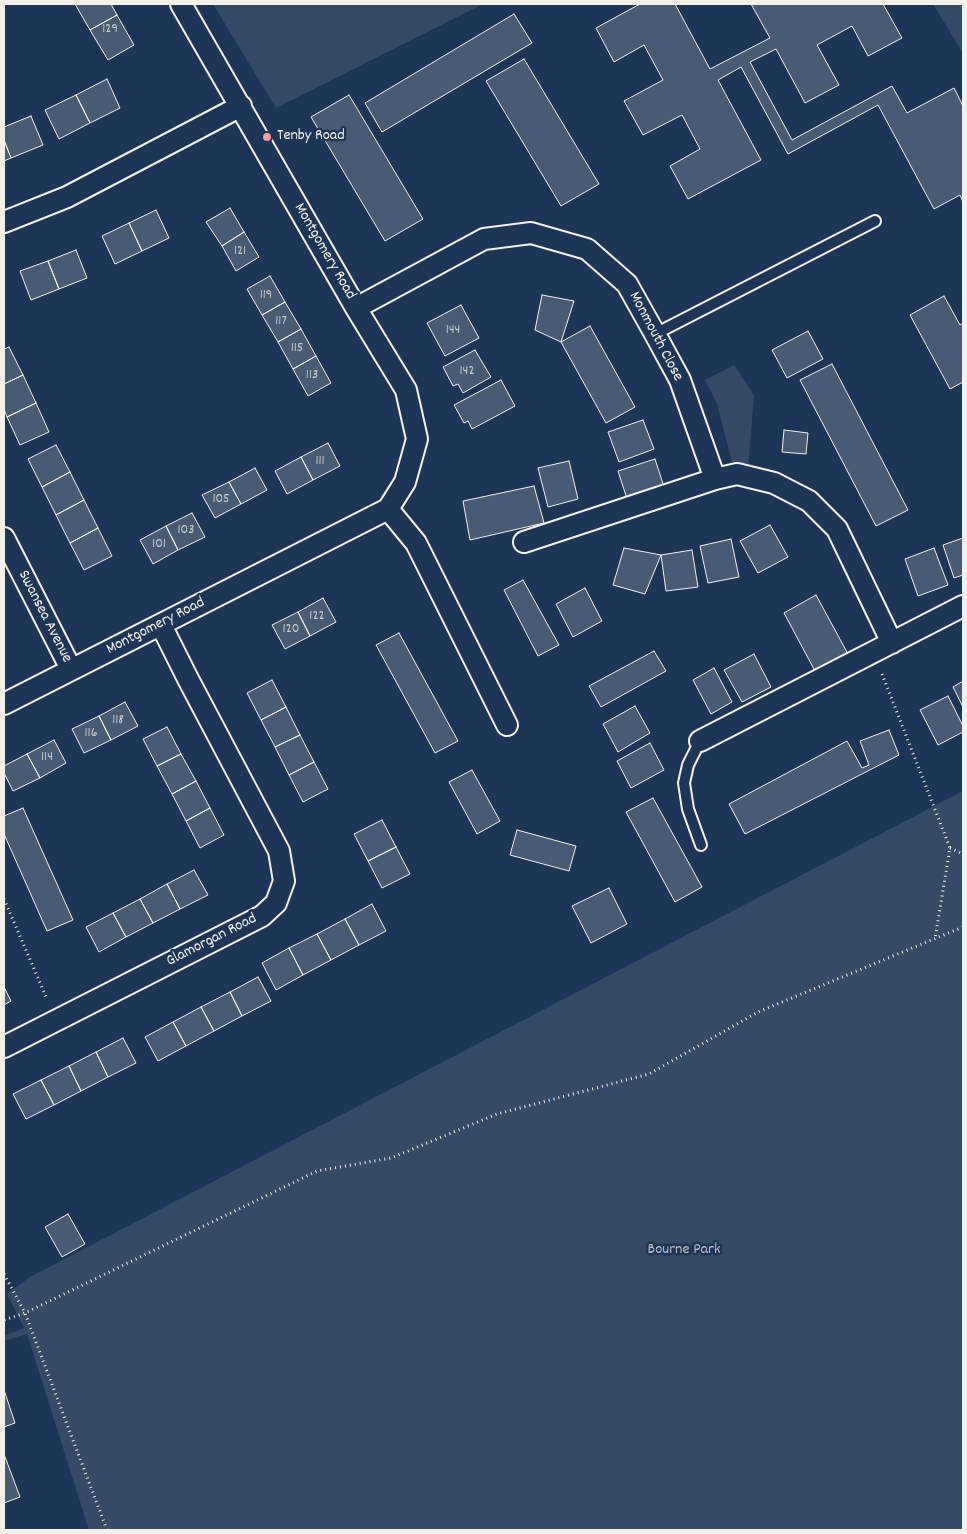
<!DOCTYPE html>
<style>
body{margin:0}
#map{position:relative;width:967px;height:1534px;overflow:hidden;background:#1d3557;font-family:Dekko,sans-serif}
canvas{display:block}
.frame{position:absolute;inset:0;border:5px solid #f4f1e8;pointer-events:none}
</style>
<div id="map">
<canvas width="967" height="1534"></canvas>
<div class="frame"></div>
</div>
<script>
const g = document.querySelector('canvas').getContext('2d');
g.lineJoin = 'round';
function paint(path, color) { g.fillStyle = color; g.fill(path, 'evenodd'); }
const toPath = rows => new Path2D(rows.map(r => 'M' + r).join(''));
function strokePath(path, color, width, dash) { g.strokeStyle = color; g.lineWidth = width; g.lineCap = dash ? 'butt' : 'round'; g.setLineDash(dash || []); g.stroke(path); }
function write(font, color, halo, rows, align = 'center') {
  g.font = font + ' Dekko,sans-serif'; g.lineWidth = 5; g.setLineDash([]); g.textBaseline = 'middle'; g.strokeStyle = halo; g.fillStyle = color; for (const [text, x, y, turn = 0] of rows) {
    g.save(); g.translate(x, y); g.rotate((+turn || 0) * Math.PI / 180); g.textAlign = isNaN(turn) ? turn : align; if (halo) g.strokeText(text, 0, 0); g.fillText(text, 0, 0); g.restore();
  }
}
paint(toPath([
 [213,4,483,4,276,108],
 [933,4,963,4,963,53],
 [734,365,754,395,748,470,732,462,717,404,705,380],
 [963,791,963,1530,89,1530,27,1334,4,1341,4,1336,24,1328,7,1294,30,1277]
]), '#354a67');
const building = toPath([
 [75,4,111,4,117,15,90,30,75,4],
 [640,4,675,4,710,69,770,38,751,4,883,4,902,38,868,56,852,26,817,45,839,85,805,103,776,49,750,62,792,140,892,86,907,113,954,88,963,106,963,202,960,195,934,209,878,105,788,154,741,67,718,80,761,160,688,199,670,166,700,149,682,115,643,135,624,101,663,80,644,45,614,62,596,28,640,4],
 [514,14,532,43,382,132,365,103,514,14],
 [117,15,134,45,108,60,90,30,117,15],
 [524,59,599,184,561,206,486,81,524,59],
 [107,79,120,108,90,123,76,95,107,79],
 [76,95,90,123,59,139,45,110,76,95],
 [349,95,423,219,385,241,311,117,349,95],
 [31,116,43,145,11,158,4,140,4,127,31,116],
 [4,140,11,158,4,161,4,140],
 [230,208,244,232,222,246,206,222,230,208],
 [156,210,169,238,142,251,129,223,156,210],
 [129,223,142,251,115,264,102,236,129,223],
 [244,232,259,257,236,271,222,246,244,232],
 [76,250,87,278,59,289,48,261,76,250],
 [48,261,59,289,31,300,20,271,48,261],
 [270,276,285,302,262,315,247,289,270,276],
 [542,295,574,301,561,342,535,330,542,295],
 [944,296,960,325,963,323,963,382,950,389,910,315,944,296],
 [285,302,301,329,278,342,262,315,285,302],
 [461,305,479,338,445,356,427,323,461,305],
 [590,326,635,407,606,423,561,342,590,326],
 [301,329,316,356,293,369,278,342,301,329],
 [808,331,823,359,787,378,772,350,808,331],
 [9,347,23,375,4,384,4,349,9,347],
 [475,350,491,377,463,393,458,384,453,386,443,367,475,350],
 [316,356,331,383,308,396,293,369,316,356],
 [832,364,908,510,876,526,800,380,832,364],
 [23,375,36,403,7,417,4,409,4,384,23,375],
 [501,380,515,406,472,429,468,421,464,423,454,405,501,380],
 [36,403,49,432,20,445,7,417,36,403],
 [643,420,654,449,619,462,608,432,643,420],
 [784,430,808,433,806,454,782,452,784,430],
 [328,443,340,466,313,480,301,457,328,443],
 [56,445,70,472,42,487,28,459,56,445],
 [301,457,313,480,287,494,275,471,301,457],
 [655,459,665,490,628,502,618,471,655,459],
 [569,461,578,499,548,507,538,468,569,461],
 [255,468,267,490,241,504,229,482,255,468],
 [70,472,84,500,56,515,42,487,70,472],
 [229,482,241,504,215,518,202,495,229,482],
 [534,486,544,523,470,540,463,501,534,486],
 [84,500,98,528,70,543,56,515,84,500],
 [192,513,205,537,178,550,166,526,192,513],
 [770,525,788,557,758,573,740,541,770,525],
 [166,526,178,550,153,564,140,540,166,526],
 [98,528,112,556,84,570,70,543,98,528],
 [963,538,963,575,954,578,943,545,963,538],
 [731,539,739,577,708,583,700,546,731,539],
 [624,548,661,555,645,594,613,585,624,548],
 [934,548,948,585,918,596,905,559,934,548],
 [692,550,698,587,666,591,661,555,692,550],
 [523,580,559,645,538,656,504,590,523,580],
 [585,588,602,621,573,637,556,604,585,588],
 [816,595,848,654,815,671,784,613,816,595],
 [323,598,336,622,310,636,298,612,323,598],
 [298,612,310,636,285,649,272,625,298,612],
 [399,633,458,741,435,753,376,645,399,633],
 [654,651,666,671,601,707,589,686,654,651],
 [754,654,771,687,742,702,724,670,754,654],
 [714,668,732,702,711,714,693,680,714,668],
 [272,680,286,707,261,720,247,693,272,680],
 [963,681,963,707,953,687,963,681],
 [948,696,963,726,963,732,938,745,920,710,948,696],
 [125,702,138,726,111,740,99,716,125,702],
 [635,706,650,733,618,752,603,724,635,706],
 [286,707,300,735,275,747,261,720,286,707],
 [99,716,111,740,84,753,72,729,99,716],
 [167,727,181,754,157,766,143,739,167,727],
 [889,730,899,755,745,834,729,804,847,741,862,768,869,765,860,741,889,730],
 [300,735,314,762,289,775,275,747,300,735],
 [54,740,66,763,40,778,27,754,54,740],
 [650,743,664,770,631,788,617,761,650,743],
 [27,754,40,778,13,791,4,773,4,766,27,754],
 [181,754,196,781,172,794,157,766,181,754],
 [314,762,328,789,303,802,289,775,314,762],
 [472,770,500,821,477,834,449,782,472,770],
 [196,781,210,808,186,821,172,794,196,781],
 [653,798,702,887,675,902,626,812,653,798],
 [23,808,73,920,47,931,4,834,4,816,23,808],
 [210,808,224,835,200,848,186,821,210,808],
 [382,820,396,847,368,861,354,834,382,820],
 [517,830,576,846,569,871,510,855,517,830],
 [396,847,410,874,382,888,368,861,396,847],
 [194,870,208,895,180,909,167,884,194,870],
 [167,884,180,909,153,923,140,899,167,884],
 [609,888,627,924,591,943,572,906,609,888],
 [140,899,153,923,126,937,113,913,140,899],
 [372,904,386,931,359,945,345,919,372,904],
 [113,913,126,937,99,952,86,927,113,913],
 [345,919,359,945,331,960,317,934,345,919],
 [317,934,331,960,303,975,289,948,317,934],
 [289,948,303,975,276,990,262,963,289,948],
 [258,977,271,1001,242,1016,230,992,258,977],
 [4,987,11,1001,4,1005,4,987],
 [230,992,242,1016,214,1031,201,1007,230,992],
 [201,1007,214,1031,186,1046,173,1022,201,1007],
 [173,1022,186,1046,158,1061,145,1037,173,1022],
 [123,1038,136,1063,108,1077,96,1052,123,1038],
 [96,1052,108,1077,81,1091,69,1066,96,1052],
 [69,1066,81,1091,54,1105,41,1080,69,1066],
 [41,1080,54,1105,26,1119,13,1094,41,1080],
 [68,1214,85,1244,62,1257,45,1227,68,1214],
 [4,1390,15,1423,4,1427,4,1390],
 [4,1454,20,1497,4,1503,4,1454]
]);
paint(building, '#485b74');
strokePath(building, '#f4f1e8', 1);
const service = toPath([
 [655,334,875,221],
 [700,741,688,765,684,783,688,809,701,845]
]);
const minor = toPath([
 [4,222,67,197,241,106],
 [356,308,484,239,531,233,587,249,627,284,655,334,680,380,715,479],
 [388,509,416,543,507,725],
 [4,538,71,669],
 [524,542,715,479,737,474,774,483,809,501,837,529,892,643],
 [4,704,388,509,405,482,417,439,406,390,356,308,181,4],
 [700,741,963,606],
 [4,1047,262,916,276,903,284,881,279,851,188,679,161,625]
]);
strokePath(service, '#f4f1e8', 14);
strokePath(minor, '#f4f1e8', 24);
strokePath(toPath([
 [882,674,950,848,935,939],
 [950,848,963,854],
 [4,899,47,999],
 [4,1274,25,1313,4,1320],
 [107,1530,25,1313,317,1171,391,1158,497,1114,649,1074,758,1012,963,927]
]), '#f4f1e8', 3, [1, 4]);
strokePath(service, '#1d3557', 10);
strokePath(minor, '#1d3557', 20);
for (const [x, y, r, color] of [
 [267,137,5,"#ff9aa2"]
]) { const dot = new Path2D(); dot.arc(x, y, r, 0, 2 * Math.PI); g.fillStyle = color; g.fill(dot); strokePath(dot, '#1d3557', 2); }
write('14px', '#c9cccb', null, [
 ["129",110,30],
 ["121",240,252],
 ["119",266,296],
 ["117",281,322],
 ["144",453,331],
 ["115",297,349],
 ["142",467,372],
 ["113",312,376],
 ["111",320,462],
 ["105",221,500],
 ["103",186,531],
 ["101",159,545],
 ["122",317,617],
 ["120",291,630],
 ["118",118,721],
 ["116",91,734],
 ["114",47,758]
]);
write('16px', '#f4f1e8', '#1d3557', [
 ["Tenby Road",277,137]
], 'left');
write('16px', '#f4f1e8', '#1d3557', [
 ["Montgomery Road",324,252,60],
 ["Monmouth Close",655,337,62],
 ["Swansea Avenue",44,617,63],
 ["Montgomery Road",156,627,-27],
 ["Glamorgan Road",212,941,-27]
]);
write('16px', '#bbbfc1', '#1d3557', [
 ["Bourne Park",684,1251]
]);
</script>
